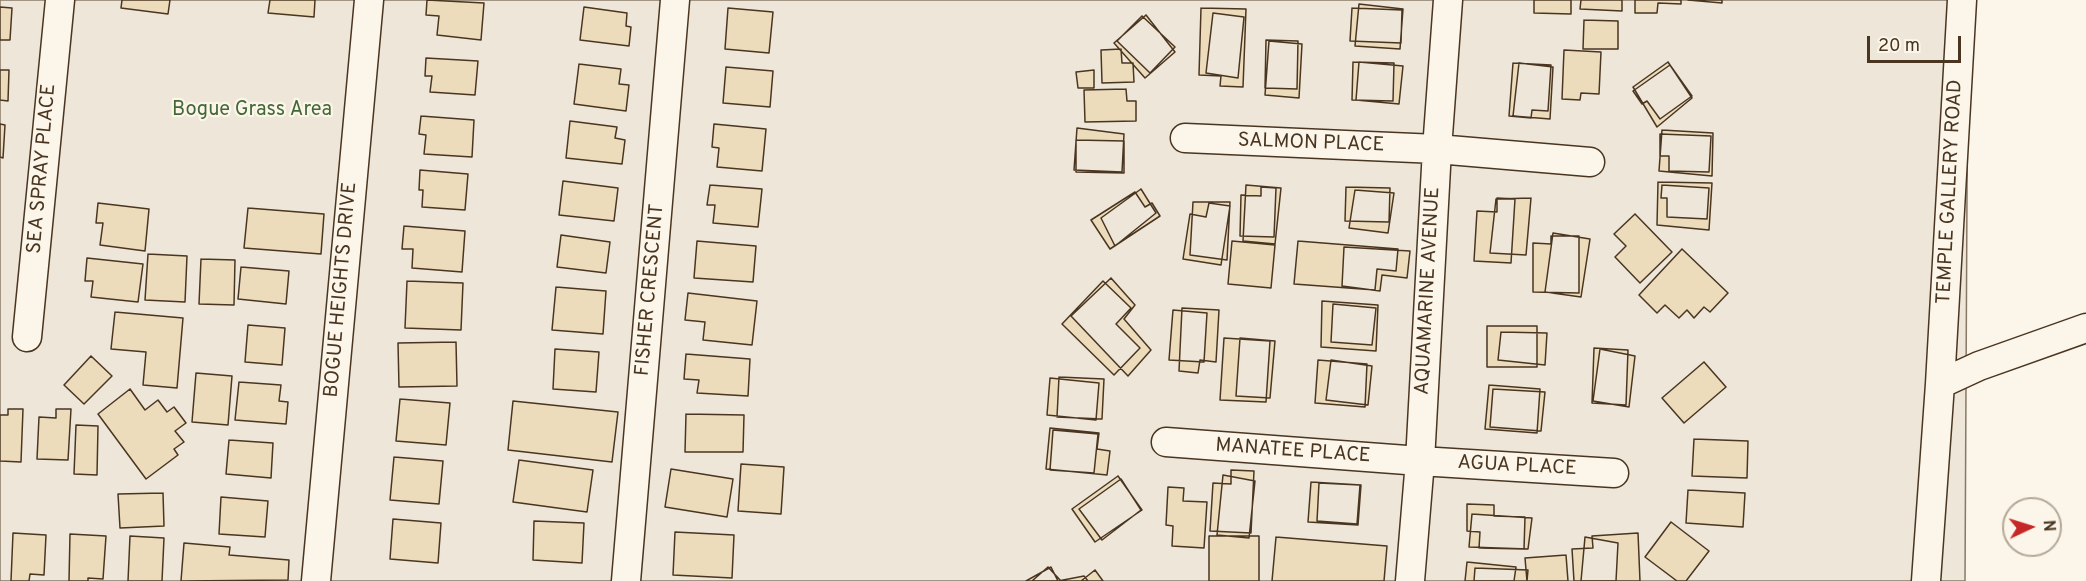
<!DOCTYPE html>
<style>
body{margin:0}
#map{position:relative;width:2086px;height:581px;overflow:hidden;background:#fbf6e9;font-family:Overpass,sans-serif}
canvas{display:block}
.north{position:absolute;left:2002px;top:497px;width:60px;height:60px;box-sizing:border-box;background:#fbf6e9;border:2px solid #b4a999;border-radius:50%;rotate:86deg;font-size:16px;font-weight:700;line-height:24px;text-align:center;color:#4a3520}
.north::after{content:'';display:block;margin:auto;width:21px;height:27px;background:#c62828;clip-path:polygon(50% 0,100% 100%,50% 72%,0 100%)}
.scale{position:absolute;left:1867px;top:36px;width:94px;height:27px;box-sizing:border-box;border:3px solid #4a3520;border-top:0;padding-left:8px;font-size:18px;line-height:21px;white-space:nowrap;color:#4a3520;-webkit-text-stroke:4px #fbf6e9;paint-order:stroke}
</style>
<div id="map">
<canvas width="2086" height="581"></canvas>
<div class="north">N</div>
<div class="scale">20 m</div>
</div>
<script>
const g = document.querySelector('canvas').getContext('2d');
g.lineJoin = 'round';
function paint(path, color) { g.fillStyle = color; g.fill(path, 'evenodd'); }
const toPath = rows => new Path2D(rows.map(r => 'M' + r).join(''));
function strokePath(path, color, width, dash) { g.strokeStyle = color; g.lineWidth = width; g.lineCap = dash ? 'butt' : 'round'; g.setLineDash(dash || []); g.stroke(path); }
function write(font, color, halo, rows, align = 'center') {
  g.font = font + ' Overpass,sans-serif'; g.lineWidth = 4.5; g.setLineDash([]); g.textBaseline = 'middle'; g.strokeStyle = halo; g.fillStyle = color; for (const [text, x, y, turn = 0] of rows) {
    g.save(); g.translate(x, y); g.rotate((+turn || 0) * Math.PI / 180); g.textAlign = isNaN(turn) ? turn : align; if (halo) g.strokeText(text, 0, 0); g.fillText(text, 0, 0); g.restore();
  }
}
const green = toPath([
 [0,0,1968,0,1965,581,0,581,0,0]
]);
paint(green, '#ede6d9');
strokePath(green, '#887966', 1.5);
const building = toPath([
 [122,0,170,0,168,14,121,8,122,0],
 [270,0,315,0,314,17,268,13,270,0],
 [427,0,484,3,481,40,437,35,439,16,426,15,427,0],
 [1534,0,1571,0,1571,14,1534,13,1534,0],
 [1581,0,1622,0,1622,11,1580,9,1581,0],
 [1635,0,1681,0,1681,4,1658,3,1657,13,1635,13,1635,0],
 [1688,0,1722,0,1722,3,1688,0],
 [1359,4,1403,9,1400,49,1355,46,1359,4],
 [0,7,12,8,10,40,0,40,0,7],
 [584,7,627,13,626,26,631,27,629,46,580,40,584,7],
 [728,8,773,12,769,53,725,49,728,8],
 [1201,8,1246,9,1243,87,1220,86,1221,76,1199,75,1201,8],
 [1352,8,1402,10,1401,43,1350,41,1352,8],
 [1213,13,1244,17,1238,78,1206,73,1213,13],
 [1146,15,1175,52,1145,78,1114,43,1146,15],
 [1142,16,1175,47,1150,73,1117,41,1142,16],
 [1584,20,1618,21,1618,49,1583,49,1584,20],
 [1266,40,1298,41,1297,89,1265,88,1266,40],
 [1269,41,1302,44,1299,98,1265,95,1269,41],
 [1121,49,1122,63,1133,63,1134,82,1102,83,1101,50,1121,49],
 [1564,50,1601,52,1599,94,1581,93,1580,100,1562,99,1564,50],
 [426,58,478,61,475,95,430,92,432,76,425,76,426,58],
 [1353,62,1394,63,1393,101,1352,100,1353,62],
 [1359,62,1403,66,1399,104,1356,100,1359,62],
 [1668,62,1692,98,1657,127,1633,87,1668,62],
 [1513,63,1551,65,1548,111,1532,110,1531,118,1509,116,1513,63],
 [1519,63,1553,67,1550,119,1513,116,1519,63],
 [579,64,621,69,619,84,629,85,626,111,574,104,579,64],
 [1670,65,1692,96,1660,119,1647,101,1642,104,1633,91,1670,65],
 [726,67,773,71,770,107,723,103,726,67],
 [0,70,9,70,8,101,0,100,0,70],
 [1094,70,1094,88,1078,88,1076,72,1094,70],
 [1126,89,1127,101,1136,101,1136,121,1085,122,1084,90,1126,89],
 [421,116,474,120,472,157,424,154,426,135,419,134,421,116],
 [570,121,617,127,615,138,625,140,622,164,566,158,570,121],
 [0,124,5,125,3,158,0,157,0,124],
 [714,124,766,129,762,171,717,167,719,148,712,147,714,124],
 [1077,128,1124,134,1122,172,1074,170,1077,128],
 [1662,130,1713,133,1712,176,1659,171,1662,130],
 [1660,134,1711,136,1709,172,1669,171,1669,156,1660,156,1660,134],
 [1076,140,1124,141,1124,173,1076,172,1076,140],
 [420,170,468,174,465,210,422,207,423,190,419,190,420,170],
 [563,181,618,188,614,221,559,215,563,181],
 [1658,182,1712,183,1709,230,1657,225,1658,182],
 [710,185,762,189,758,227,713,223,715,205,707,205,710,185],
 [1246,185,1281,188,1275,244,1243,241,1246,185],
 [1662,185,1709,188,1707,219,1667,217,1667,198,1661,198,1662,185],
 [1261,187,1276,188,1274,237,1240,236,1241,195,1261,196,1261,187],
 [1346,187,1390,188,1389,222,1345,221,1346,187],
 [1141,189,1156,213,1115,246,1101,218,1141,189],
 [1355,190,1394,193,1388,233,1349,228,1355,190],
 [1135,192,1145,207,1152,203,1160,216,1110,249,1091,220,1135,192],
 [1497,198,1515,199,1511,263,1474,261,1477,211,1497,212,1497,198],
 [1531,198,1526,255,1490,253,1496,199,1531,198],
 [1193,202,1230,202,1227,260,1190,255,1193,202],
 [98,203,149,209,145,251,100,245,103,223,96,223,98,203],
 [1209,203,1230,206,1221,265,1183,259,1190,214,1206,217,1209,203],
 [248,208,324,214,321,254,244,248,248,208],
 [1635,214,1672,252,1640,283,1615,257,1626,246,1614,234,1635,214],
 [404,226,465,231,462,272,412,268,413,249,402,249,404,226],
 [1553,233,1590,239,1581,297,1545,292,1553,233],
 [561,235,610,242,606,273,557,267,561,235],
 [1551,236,1579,236,1579,293,1533,292,1533,243,1551,244,1551,236],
 [697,241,756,246,753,282,694,278,697,241],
 [1232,241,1275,245,1271,288,1228,284,1232,241],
 [1298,241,1398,249,1396,271,1377,269,1375,290,1294,284,1298,241],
 [1344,247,1410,251,1407,278,1382,275,1380,291,1342,286,1344,247],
 [1682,249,1728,293,1710,312,1704,307,1694,318,1687,310,1679,318,1665,305,1657,313,1639,295,1682,249],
 [148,254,187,256,185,302,145,300,148,254],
 [87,258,143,264,138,302,91,297,93,281,85,281,87,258],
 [201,259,235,260,234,305,199,304,201,259],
 [241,267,289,271,286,304,238,299,241,267],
 [1111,278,1135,305,1124,319,1151,350,1128,376,1071,316,1111,278],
 [407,281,463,283,461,330,405,328,407,281],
 [1103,281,1131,308,1116,324,1140,348,1114,375,1062,324,1103,281],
 [556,287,606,291,603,334,552,330,556,287],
 [688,293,757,301,752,345,703,340,705,322,685,320,688,293],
 [1322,301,1378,305,1376,351,1321,347,1322,301],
 [1333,304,1376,308,1372,345,1331,342,1333,304],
 [1182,308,1219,310,1216,362,1200,360,1198,373,1179,371,1182,308],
 [1173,310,1207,313,1204,362,1169,360,1173,310],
 [115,312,183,318,177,388,143,385,146,352,111,349,115,312],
 [248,325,285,328,282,365,245,362,248,325],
 [1487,326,1537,326,1537,367,1487,367,1487,326],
 [1501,332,1547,333,1545,365,1498,360,1501,332],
 [1224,338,1270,341,1266,402,1220,400,1224,338],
 [1240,338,1275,341,1270,398,1236,396,1240,338],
 [456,342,457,386,399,387,398,343,456,342],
 [1594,348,1628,350,1626,405,1592,403,1594,348],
 [555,349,599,352,596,392,553,389,555,349],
 [1600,349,1635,356,1629,407,1593,401,1600,349],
 [686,354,750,359,748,396,697,393,699,380,684,379,686,354],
 [91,356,112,376,84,404,64,385,91,356],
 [1318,360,1367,364,1365,407,1315,403,1318,360],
 [1331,360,1372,366,1368,405,1326,400,1331,360],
 [1704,362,1726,387,1684,423,1662,398,1704,362],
 [196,373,232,376,228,425,192,422,196,373],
 [1059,377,1104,379,1102,419,1057,417,1059,377],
 [1050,378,1099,383,1096,420,1047,415,1050,378],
 [239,382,281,385,279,401,288,402,286,424,235,420,239,382],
 [1489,385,1540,389,1537,433,1485,429,1489,385],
 [130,389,145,410,158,400,167,412,174,407,186,423,175,431,184,442,174,449,178,455,146,479,98,414,130,389],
 [1493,389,1545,392,1541,431,1490,427,1493,389],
 [400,399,450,403,446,445,396,441,400,399],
 [513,401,618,412,612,462,508,450,513,401],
 [8,409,23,409,21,462,0,461,0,415,8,415,8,409],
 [56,409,71,409,68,460,37,459,39,417,56,418,56,409],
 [686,414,744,415,743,452,685,452,686,414],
 [76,425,98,426,97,475,74,474,76,425],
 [1050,428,1099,433,1097,449,1110,451,1107,475,1046,469,1050,428],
 [1053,430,1098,434,1094,473,1050,470,1053,430],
 [1694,439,1748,441,1747,478,1692,476,1694,439],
 [229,440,273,443,271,478,226,474,229,440],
 [394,457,443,461,439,504,390,500,394,457],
 [519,460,593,470,587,512,513,502,519,460],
 [741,464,784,467,781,514,738,511,741,464],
 [671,469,733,479,727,517,665,507,671,469],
 [1231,470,1254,471,1251,533,1210,531,1213,483,1231,484,1231,470],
 [1223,475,1255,481,1249,538,1217,535,1223,475],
 [1118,476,1142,510,1095,542,1072,509,1118,476],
 [1121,479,1141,510,1102,540,1079,509,1121,479],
 [1311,482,1361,485,1358,525,1308,522,1311,482],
 [1319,483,1360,485,1357,524,1317,521,1319,483],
 [1168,487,1184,488,1183,501,1207,502,1204,548,1172,546,1173,526,1166,525,1168,487],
 [1688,490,1745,493,1743,527,1686,523,1688,490],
 [163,493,164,526,120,528,118,494,163,493],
 [221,497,268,501,265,537,219,534,221,497],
 [1467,504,1494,505,1494,516,1525,517,1524,549,1479,548,1480,532,1467,531,1467,504],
 [1472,514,1532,518,1528,549,1469,547,1472,514],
 [393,519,441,523,438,563,390,559,393,519],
 [534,521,584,523,582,563,533,560,534,521],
 [1671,522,1709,551,1686,581,1677,581,1645,557,1671,522],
 [675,532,734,535,732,578,673,575,675,532],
 [13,533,46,535,44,575,30,574,29,581,11,581,13,533],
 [1638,533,1640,581,1574,581,1572,549,1593,548,1592,536,1638,533],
 [70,534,106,536,103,579,88,578,88,581,69,581,70,534],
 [130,536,164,538,162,581,128,581,130,536],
 [1209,536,1259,536,1259,581,1209,581,1209,536],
 [1276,537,1387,546,1384,581,1272,581,1276,537],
 [1585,537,1618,543,1616,581,1581,581,1585,537],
 [184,543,230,547,229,555,289,560,288,580,181,581,184,543],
 [1566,555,1568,581,1527,581,1525,558,1566,555],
 [1467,562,1516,567,1514,581,1465,581,1467,562],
 [1048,567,1061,581,1032,581,1048,567],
 [1051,567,1058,581,1084,576,1088,581,1026,581,1051,567],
 [1475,568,1528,570,1527,581,1474,581,1475,568],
 [1095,570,1103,581,1081,581,1095,570]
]);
paint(building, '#ecdcbc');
strokePath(building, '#4a3520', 1.5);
const minor = toPath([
 [1185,138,1437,149,1590,162],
 [27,337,60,0],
 [1940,384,1979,366,2086,328],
 [1166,442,1420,461,1614,473],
 [316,581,369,0],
 [626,581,675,0],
 [1410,581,1420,461,1437,149,1448,0],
 [1926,581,1940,384,1962,0]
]);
strokePath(minor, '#4a3520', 31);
strokePath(minor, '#fbf6e9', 28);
write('20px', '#436837', '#fbf6e9', [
 ["Bogue Grass Area",252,111]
]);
write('20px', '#4a3520', '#fbf6e9', [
 ["SALMON PLACE",1311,144,2],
 ["SEA SPRAY PLACE",43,169,-85],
 ["TEMPLE GALLERY ROAD",1951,192,-87],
 ["BOGUE HEIGHTS DRIVE",342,290,-85],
 ["FISHER CRESCENT",651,290,-85],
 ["AQUAMARINE AVENUE",1429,291,-87],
 ["MANATEE PLACE",1293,452,4],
 ["AGUA PLACE",1517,467,3]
]);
</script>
